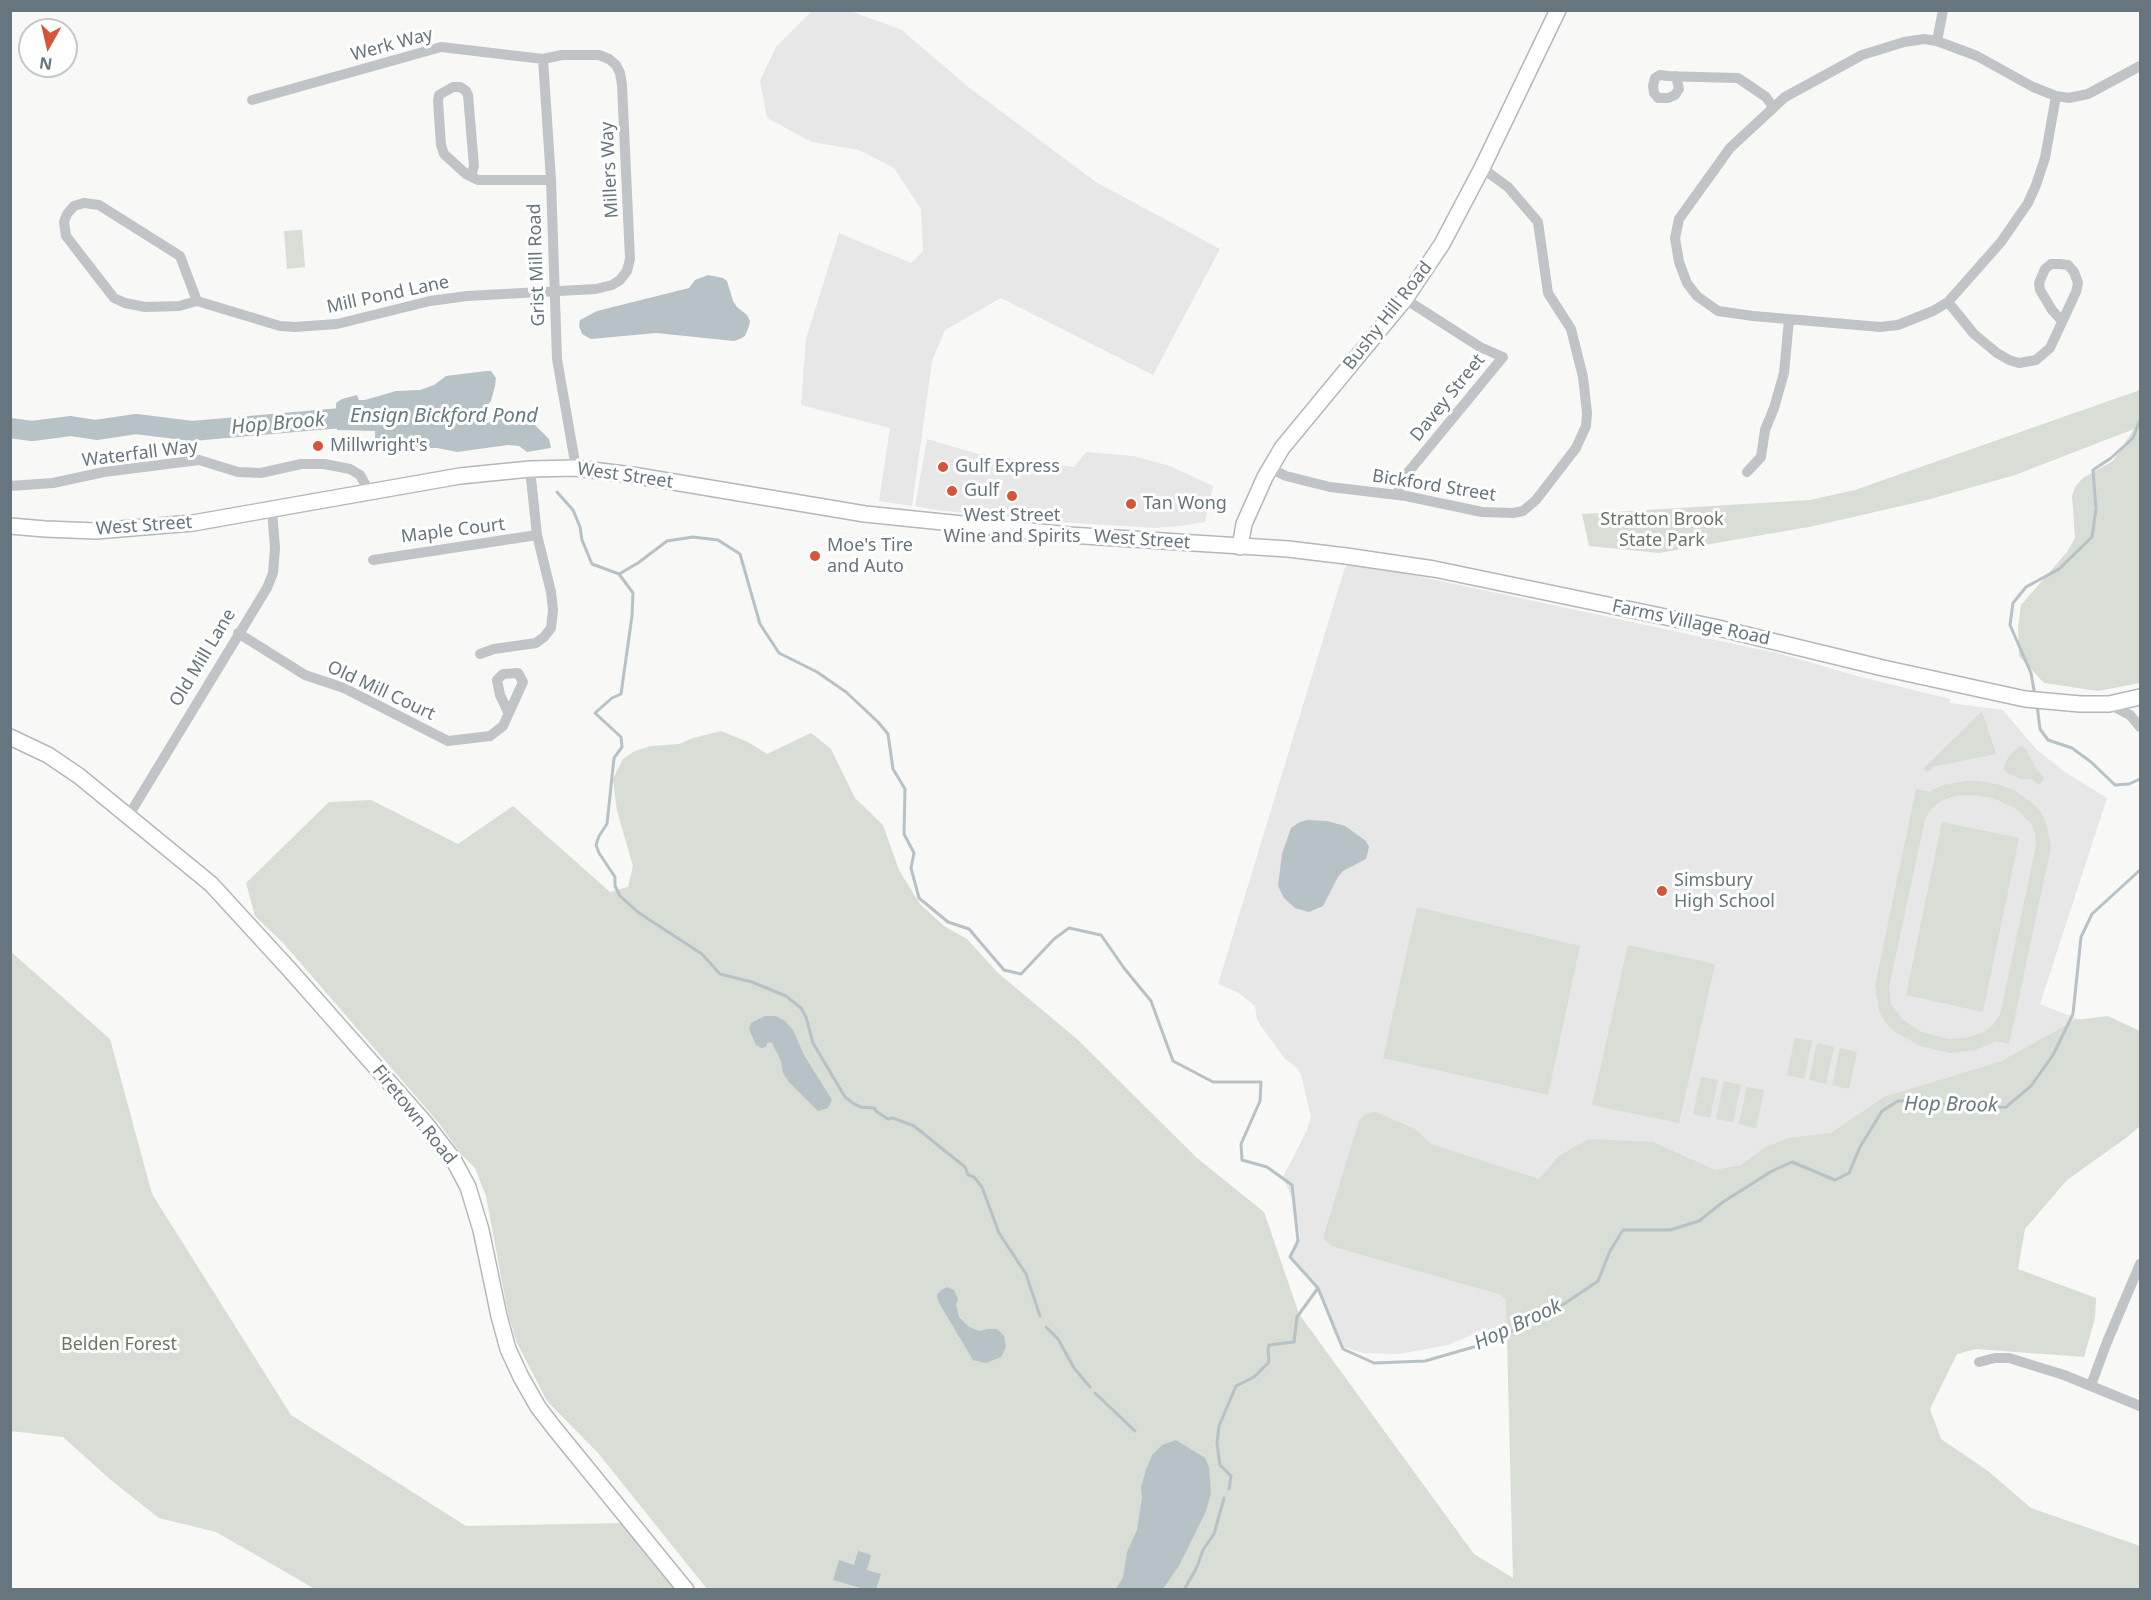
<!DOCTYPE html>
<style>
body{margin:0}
#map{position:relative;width:2151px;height:1600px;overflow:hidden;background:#f8f8f6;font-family:"Noto Sans",sans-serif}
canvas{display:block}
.frame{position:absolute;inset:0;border:12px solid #66757e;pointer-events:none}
.north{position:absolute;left:18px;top:18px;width:60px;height:60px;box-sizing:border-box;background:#fff;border:2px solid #c2c8cb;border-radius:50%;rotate:188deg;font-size:16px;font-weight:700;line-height:24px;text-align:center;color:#66757e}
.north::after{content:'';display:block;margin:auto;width:21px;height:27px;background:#d55539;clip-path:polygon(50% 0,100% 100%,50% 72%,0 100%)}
</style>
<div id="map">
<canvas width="2151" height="1600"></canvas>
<div class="frame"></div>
<div class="north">N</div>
</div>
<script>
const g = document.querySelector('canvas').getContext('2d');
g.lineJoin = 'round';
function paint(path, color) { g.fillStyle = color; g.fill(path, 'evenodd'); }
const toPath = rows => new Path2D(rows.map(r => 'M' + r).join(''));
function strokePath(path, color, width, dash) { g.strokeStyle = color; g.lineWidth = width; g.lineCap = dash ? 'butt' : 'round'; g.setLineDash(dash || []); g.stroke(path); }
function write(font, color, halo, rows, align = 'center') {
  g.font = font + ' "Noto Sans",sans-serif'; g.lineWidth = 6; g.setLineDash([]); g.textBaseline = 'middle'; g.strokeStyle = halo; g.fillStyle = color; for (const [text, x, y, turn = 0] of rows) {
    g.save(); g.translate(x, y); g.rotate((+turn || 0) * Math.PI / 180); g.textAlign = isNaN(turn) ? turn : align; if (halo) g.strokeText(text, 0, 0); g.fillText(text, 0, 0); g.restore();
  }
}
paint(toPath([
 [812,11,850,11,902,30,967,86,1096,182,1220,249,1153,375,1001,298,945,330,932,361,912,506,879,501,890,428,801,405,806,339,839,233,911,263,923,251,921,209,894,168,859,150,812,142,767,118,760,81,776,47],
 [927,439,978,454,1074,467,1086,452,1133,456,1170,466,1213,486,1205,522,1180,526,1156,528,1058,522,936,510,915,506],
 [1346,564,1366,565,1781,654,1857,676,1950,699,1950,703,2003,710,2037,750,2068,774,2107,798,2040,1004,2098,1027,1517,1323,1476,1333,1448,1345,1399,1354,1363,1353,1343,1347,1335,1335,1321,1298,1307,1275,1291,1258,1292,1251,1299,1244,1300,1235,1292,1198,1283,1177,1306,1132,1311,1117,1301,1075,1297,1068,1285,1059,1261,1026,1257,1020,1255,1006,1239,993,1218,984]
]), '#e6e7e6');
paint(toPath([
 [302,230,305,267,287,269,284,231],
 [2140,390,2140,683,2098,691,2044,683,2019,656,2018,628,2021,605,2067,552,2075,538,2072,496,2075,487,2083,478,2113,461,2134,429,2015,475,1927,500,1814,526,1659,553,1589,546,1582,514,1810,500,1855,490],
 [1982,711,1996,754,1932,767,1932,769,1926,772,1924,768],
 [721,731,748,742,767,754,811,733,831,749,855,798,883,825,899,870,920,904,944,926,967,939,998,973,1077,1039,1197,1158,1264,1212,1299,1314,1474,1554,1513,1578,1506,1299,1498,1294,1331,1246,1323,1238,1359,1121,1365,1114,1376,1112,1415,1129,1431,1144,1539,1179,1560,1155,1589,1139,1653,1142,1715,1170,1741,1165,1764,1148,1788,1138,1831,1133,1884,1097,2002,1061,2075,1020,2108,1016,2140,1031,2140,1126,2126,1138,2067,1180,2025,1229,2018,1269,2096,1298,2095,1318,2084,1357,1976,1349,1957,1354,1930,1409,1941,1439,1988,1471,2031,1508,2140,1546,2140,1589,707,1589,598,1453,547,1401,517,1343,508,1314,486,1196,475,1168,461,1154,438,1122,284,944,255,916,246,883,329,802,371,800,458,844,513,806,610,892,628,887,633,866,617,811,613,779,623,759,635,751,651,746,679,744,693,738],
 [2022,746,2026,749,2036,769,2044,778,2039,785,2032,779,2020,779,2005,772,2004,767,2007,759,2018,747],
 [1966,781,1979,781,2000,785,2015,791,2031,802,2040,811,2046,823,2051,847,2009,1044,1996,1041,1976,1050,1950,1053,1920,1046,1894,1031,1885,1022,1879,1010,1875,986,1916,789,1929,792,1943,785],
 [1971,795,1993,798,2018,810,2032,825,2035,833,2036,846,2000,1015,1993,1025,1984,1032,1965,1038,1948,1039,1921,1032,1903,1020,1891,1004,1889,987,1925,819,1932,808,1941,801,1955,796],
 [1942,822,2019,838,1983,1012,1906,995],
 [1417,907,1580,946,1548,1095,1383,1058],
 [1628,945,1715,964,1679,1123,1592,1105],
 [10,951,110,1039,152,1194,291,1415,466,1526,624,1523,674,1589,315,1589,216,1532,159,1518,112,1481,63,1437,11,1431],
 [1795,1038,1812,1041,1804,1079,1787,1075],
 [1817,1043,1834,1047,1826,1084,1809,1080],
 [1840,1048,1857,1052,1849,1089,1832,1085],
 [1701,1077,1718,1080,1710,1118,1693,1114],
 [1724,1081,1741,1085,1733,1122,1716,1119],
 [1747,1087,1764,1090,1756,1128,1739,1124]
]), '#d8ddd5');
paint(toPath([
 [708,275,723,278,727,281,733,301,737,307,747,315,750,321,749,326,745,336,740,339,734,341,656,333,591,339,582,334,579,326,580,320,597,311,689,288,695,280],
 [486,371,491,371,496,378,495,386,491,401,479,414,477,421,488,423,503,415,520,413,527,417,549,439,551,448,527,452,519,446,508,445,457,452,437,448,409,448,375,442,375,431,337,430,336,403,342,399,357,395,359,400,365,400,396,391,420,390,434,385,446,376],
 [1307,820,1327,821,1345,826,1366,841,1369,847,1366,859,1343,871,1338,877,1323,906,1309,912,1295,908,1284,898,1278,886,1282,854,1291,828,1300,822],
 [765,1016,776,1016,785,1021,793,1030,804,1055,832,1100,828,1108,818,1111,789,1082,783,1073,781,1061,772,1043,768,1042,766,1047,761,1048,756,1045,749,1029,751,1023],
 [947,1287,954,1290,958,1299,956,1305,959,1317,969,1327,980,1331,988,1329,997,1329,1004,1336,1006,1347,1001,1357,986,1363,973,1360,939,1303,937,1295,941,1290],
 [1176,1440,1205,1458,1209,1467,1211,1493,1206,1511,1180,1564,1163,1589,1116,1589,1123,1577,1127,1552,1137,1530,1142,1497,1141,1487,1146,1470,1152,1455,1162,1445],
 [858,1551,871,1555,867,1570,881,1574,876,1589,864,1589,833,1580,839,1560,854,1565]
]), '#b7c2c6');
strokePath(toPath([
 [557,492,573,510,580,527,582,540,592,564,619,574,638,563,667,541,693,537,718,540,740,554,760,624,779,653,817,672,846,692,878,722,888,734,893,769,905,789,904,834,914,853,911,868,919,898,948,922,969,929,1004,970,1021,974,1054,939,1069,928,1101,935,1124,968,1151,1001,1173,1061,1213,1082,1261,1082,1260,1101,1241,1144,1242,1160,1267,1167,1292,1185,1298,1241,1290,1257,1318,1288,1343,1349,1374,1363,1425,1361,1491,1342,1564,1304,1598,1281,1610,1251,1623,1230,1670,1230,1699,1221,1723,1202,1772,1171,1792,1162,1835,1180,1849,1173,1860,1147,1882,1111,1898,1101,1918,1101,1974,1108,2006,1107,2031,1086,2053,1055,2073,1014,2081,937,2092,914,2140,870],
 [619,574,633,593,632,616,621,694,612,698,595,713,621,737,622,747,614,758,607,824,599,836,596,845,599,853,615,877,615,886,620,896,639,913,702,954,720,974,752,982,786,996,801,1008,806,1017,813,1043,845,1097,854,1104,861,1107,874,1108,877,1112,888,1119,893,1118,914,1126,965,1167,968,1175,974,1177,982,1187,999,1233,1026,1274,1040,1316],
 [2035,696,2031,673,2010,625,2013,603,2026,587,2059,569,2092,537,2096,509,2093,470,2111,458,2133,438,2140,420],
 [2037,705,2040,729,2048,740,2072,748,2091,762,2115,785,2129,784,2140,779],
 [1046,1327,1058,1339,1074,1368,1090,1387],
 [1095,1393,1135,1431],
 [1229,1489,1231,1476,1220,1465,1217,1443,1219,1426,1236,1386,1254,1377,1269,1362,1268,1350,1269,1345,1294,1342,1297,1317,1318,1288],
 [1184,1590,1197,1567,1203,1550,1214,1534,1224,1498]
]), '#b7c2c6', 3);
strokePath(toPath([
 [10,428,32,431,71,426,96,430,136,424,192,431,364,416]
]), '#b7c2c6', 20);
const secondary = toPath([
 [10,526,45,529,96,531,193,523,460,476,530,469,576,468,632,475,865,514,1069,535,1288,549,1346,556,1434,569,1714,627,1883,668,2025,699,2080,704,2109,704,2140,697],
 [1240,547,1244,524,1265,477,1282,448,1405,299,1442,244,1482,168,1558,10],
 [10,737,48,755,79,776,211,884,289,969,426,1124,453,1159,468,1187,481,1230,499,1316,508,1349,521,1377,538,1407,555,1429,686,1590]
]);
strokePath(secondary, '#b2b8bc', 18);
strokePath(toPath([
 [1937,41,1943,10],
 [543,59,551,180,557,359,576,468],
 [1676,76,1679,89,1675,95,1668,98,1658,98,1654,93,1653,86,1655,78,1660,75,1668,76,1698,77,1738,78,1766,97,1773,107],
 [2056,96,2045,158,2036,185,2028,203,2001,242,1948,302,1933,311,1898,325,1880,327,1753,316,1718,311,1697,296,1687,283,1679,262,1675,238,1679,219,1730,148,1785,97,1862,55,1904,42,1924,39,1937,41,1977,56,2033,87,2056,96,2069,98,2088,94,2140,66],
 [471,176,474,166,468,95,466,91,460,87,453,87,439,95,438,101,441,145,444,154,466,174,478,180,551,180],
 [197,301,180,256,99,205,84,203,74,206,67,214,64,222,66,236,114,298,125,303,145,307,179,306,197,301,280,326,295,327,337,324,430,301,467,296,596,289,612,285,620,280,627,271,630,259,622,85,620,73,616,65,609,59,599,55,562,55,543,59,441,47,252,100],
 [1948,302,1974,334,1997,353,2009,360,2019,363,2036,360,2050,348,2076,292,2078,283,2074,272,2068,265,2060,264,2051,264,2045,269,2039,283,2040,290,2052,310,2062,321],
 [1270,468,1286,476,1330,487,1406,496,1482,512,1513,513,1523,511,1536,500,1576,448,1586,426,1587,413,1583,377,1571,329,1548,293,1538,222,1508,187,1482,168],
 [1747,472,1761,457,1765,430,1774,408,1784,373,1789,320],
 [10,486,53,483,104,472,199,460,238,472,261,473,301,464,324,464,350,469,360,475,369,491],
 [1398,495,1401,481,1503,357,1480,347,1405,299],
 [373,560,537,535],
 [238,633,305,675,344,688,448,741,490,736,503,726,523,682,518,673,503,674,497,680,500,695,508,712],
 [480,654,494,649,536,643,544,637,551,628,553,610,551,592,537,535,530,469],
 [2109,704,2130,715,2140,727],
 [129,815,267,588,273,573,275,548,272,510],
 [1979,1362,1995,1358,2009,1358,2064,1375,2140,1406],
 [2091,1385,2107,1342,2140,1264]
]), '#c0c4c7', 10);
strokePath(secondary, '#fff', 15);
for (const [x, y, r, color] of [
 [318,446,6,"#d55539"],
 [943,467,6,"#d55539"],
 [952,491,6,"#d55539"],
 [1012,496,6,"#d55539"],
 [1131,504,6,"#d55539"],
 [815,556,6,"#d55539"],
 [1662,891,6,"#d55539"]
]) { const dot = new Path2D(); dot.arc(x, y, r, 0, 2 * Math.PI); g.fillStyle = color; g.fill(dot); strokePath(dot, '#fff', 2); }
write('18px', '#66757e', '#fff', [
 ["Werk Way",392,45,-15],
 ["Millers Way",610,170,-93],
 ["Grist Mill Road",537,265,-92],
 ["Mill Pond Lane",388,295,-12],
 ["Bushy Hill Road",1388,316,-52],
 ["Davey Street",1448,398,-51],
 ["Waterfall Way",140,454,-7],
 ["West Street",625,476,8],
 ["Bickford Street",1434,486,9],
 ["West Street",144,526,-4],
 ["Maple Court",453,531,-7],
 ["West Street",1142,540,4],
 ["Farms Village Road",1691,623,12],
 ["Old Mill Lane",203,658,-59],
 ["Old Mill Court",381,691,25],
 ["Firetown Road",414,1115,51]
]);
write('18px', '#66757e', '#fff', [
 ["Millwright's",330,446],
 ["Gulf Express",955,467],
 ["Gulf",964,491],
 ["Tan Wong",1143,504],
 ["West Street",1012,516,"center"],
 ["Wine and Spirits",1012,537,"center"],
 ["Moe's Tire",827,546],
 ["and Auto",827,567],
 ["Simsbury",1674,881],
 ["High School",1674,902]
], 'left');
write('18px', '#687764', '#fff', [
 ["Stratton Brook",1662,520],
 ["State Park",1662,541],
 ["Belden Forest",119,1345]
]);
write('italic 20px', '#667a7f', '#fff', [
 ["Ensign Bickford Pond",444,416],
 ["Hop Brook",278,424,-5],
 ["Hop Brook",1951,1105,1],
 ["Hop Brook",1518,1325,-25]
]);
</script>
